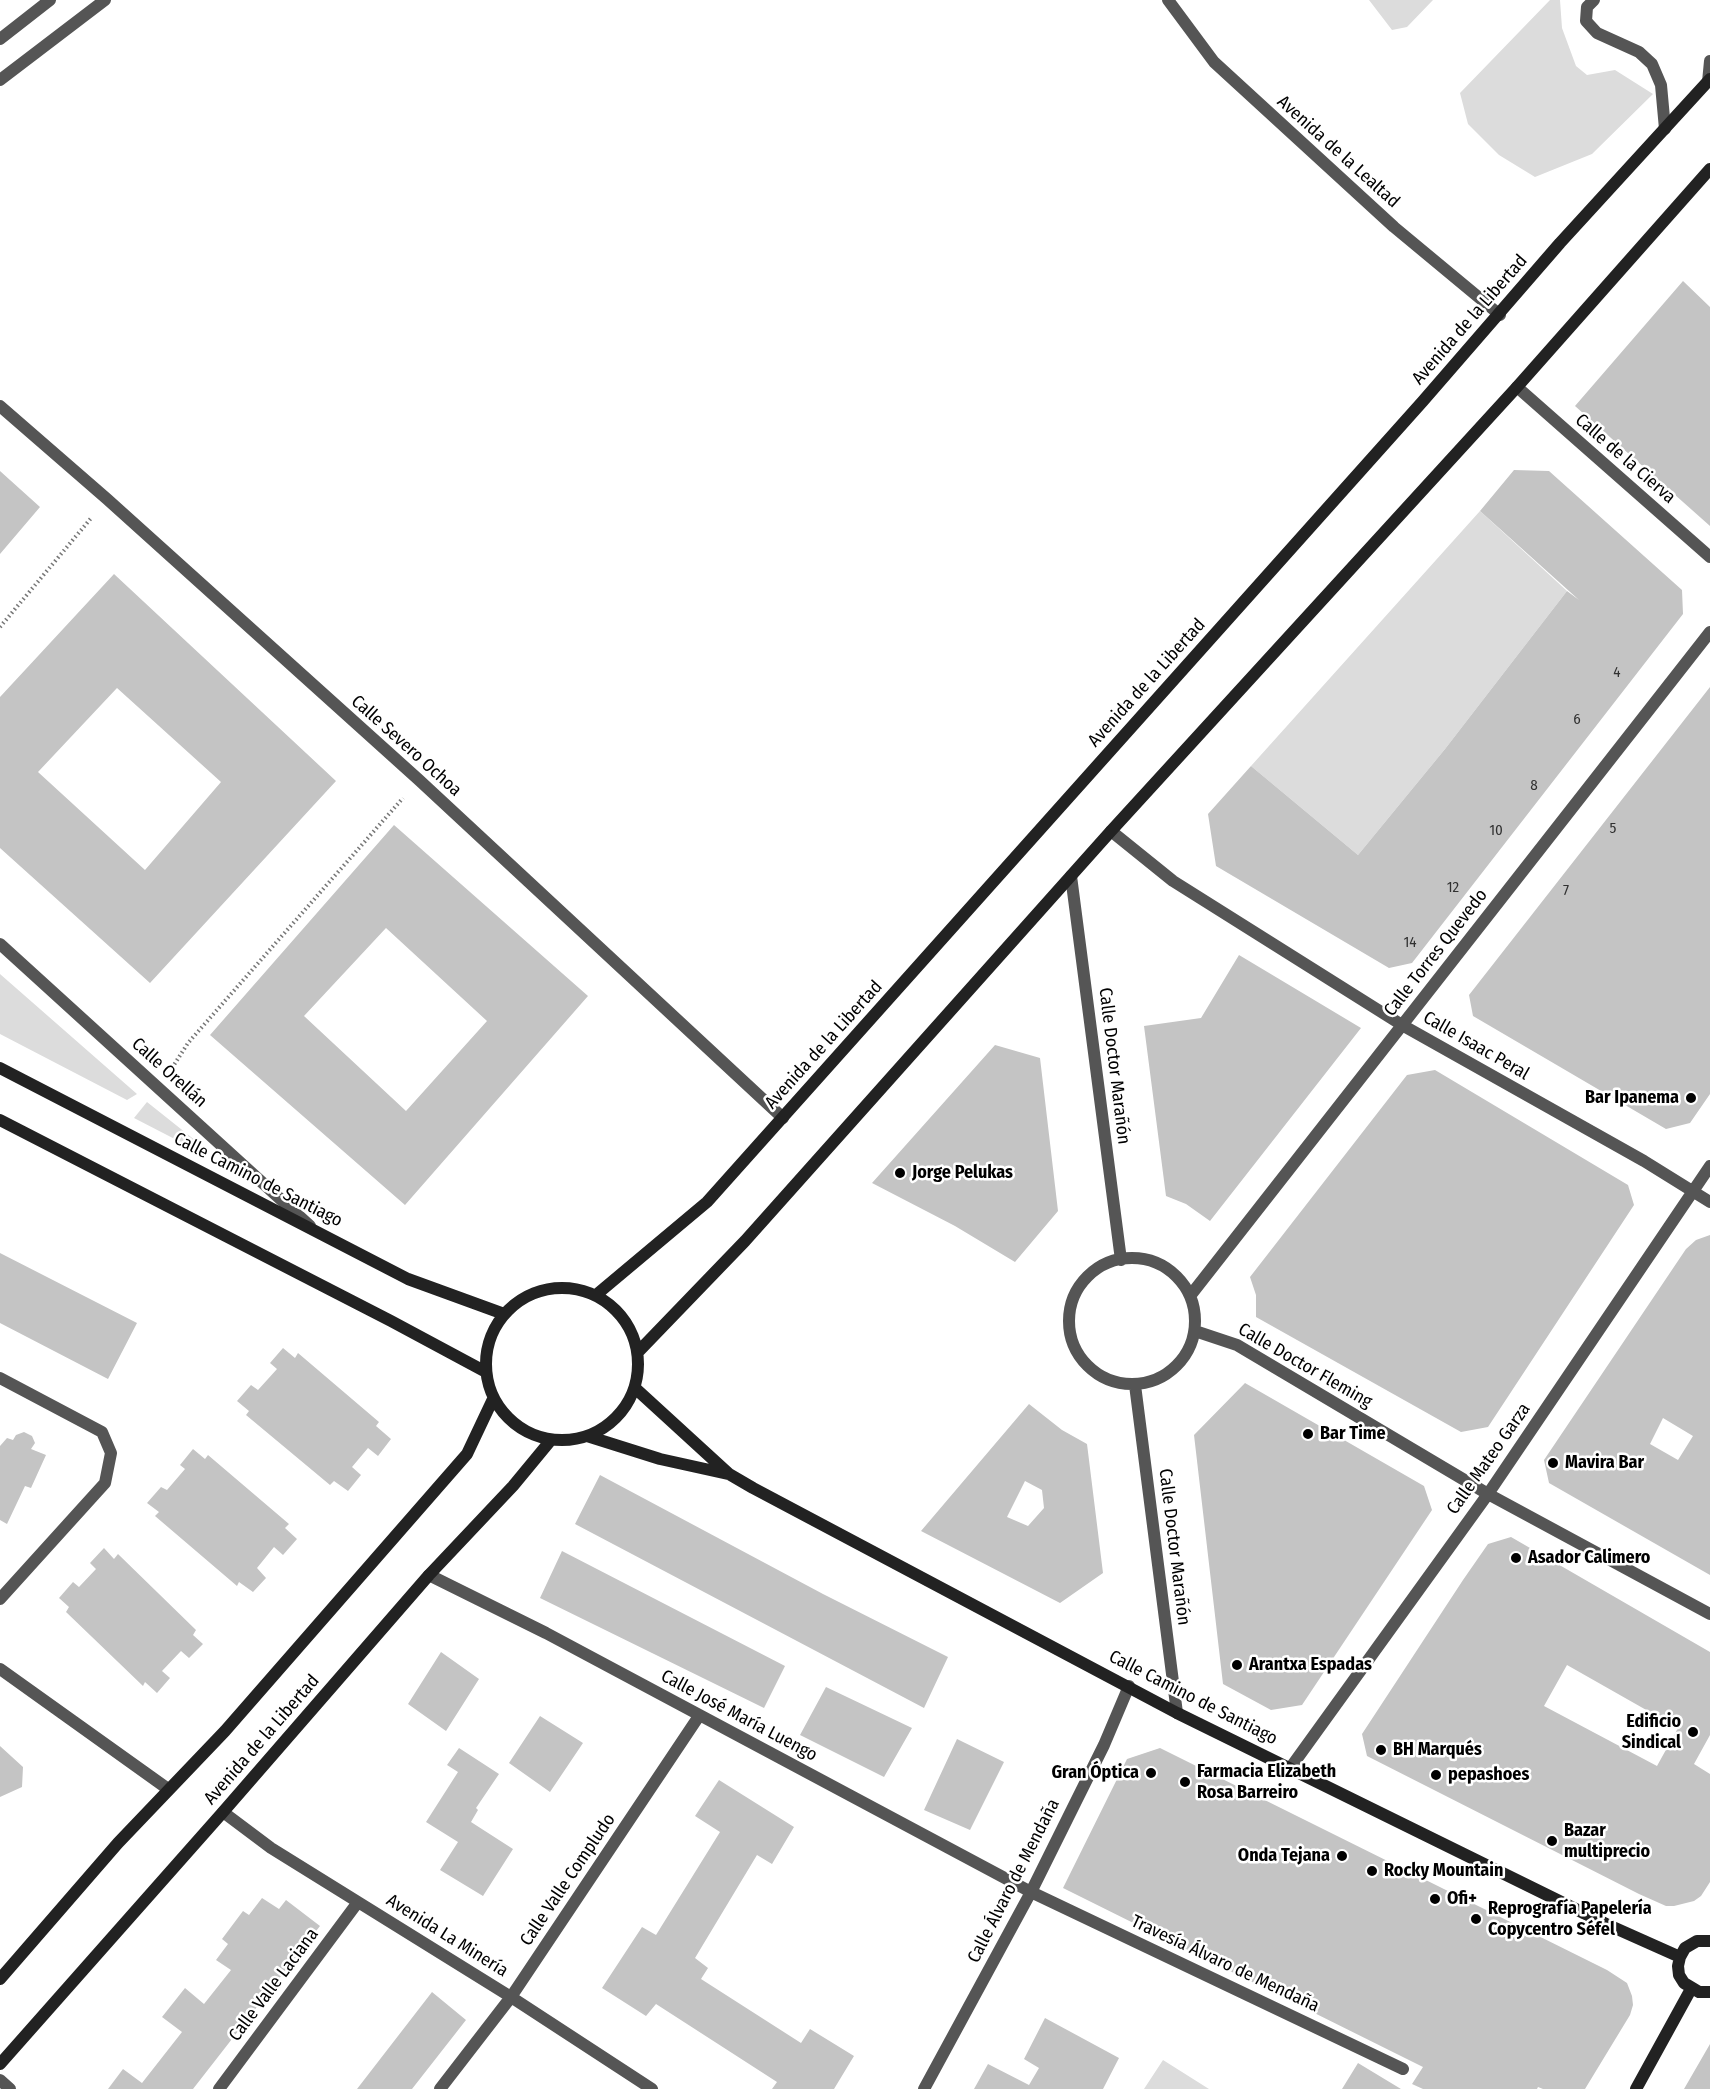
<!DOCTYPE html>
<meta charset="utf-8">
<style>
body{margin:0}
canvas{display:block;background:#fff}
</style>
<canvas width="1710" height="2089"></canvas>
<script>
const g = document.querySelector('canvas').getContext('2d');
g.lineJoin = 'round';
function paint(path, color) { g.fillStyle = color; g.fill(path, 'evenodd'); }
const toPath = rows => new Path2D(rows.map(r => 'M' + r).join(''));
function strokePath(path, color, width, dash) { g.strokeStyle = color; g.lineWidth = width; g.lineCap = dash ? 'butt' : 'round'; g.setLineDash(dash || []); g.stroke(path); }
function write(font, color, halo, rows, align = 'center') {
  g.font = font + ' "Fira Sans Condensed",sans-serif'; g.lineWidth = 5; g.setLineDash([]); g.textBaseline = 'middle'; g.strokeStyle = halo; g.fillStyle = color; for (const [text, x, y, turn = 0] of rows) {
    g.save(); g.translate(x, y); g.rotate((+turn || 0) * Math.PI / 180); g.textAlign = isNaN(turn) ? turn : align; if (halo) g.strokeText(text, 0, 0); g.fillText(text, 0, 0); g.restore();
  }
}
paint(toPath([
 [1369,0,1433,0,1407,27,1392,30],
 [1550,0,1560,0,1562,28,1576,66,1587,75,1615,70,1653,94,1592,154,1535,177,1499,155,1468,124,1460,93],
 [1480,511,1567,591,1445,749,1358,855,1251,766],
 [0,974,137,1094,127,1100,0,1034],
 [147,1102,201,1145,196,1150,134,1118],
 [1163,2060,1209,2089,1144,2089]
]), '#dcdcdc');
paint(toPath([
 [1683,281,1710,307,1710,526,1575,406],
 [1514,470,1549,471,1682,590,1683,614,1412,963,1389,968,1216,866,1208,814,1251,766,1358,855,1445,749,1567,591,1579,600,1480,511],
 [0,471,40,507,0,554],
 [114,574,336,781,150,983,0,848,0,697],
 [117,688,221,782,145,870,38,772],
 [1710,687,1710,1094,1690,1123,1666,1129,1473,1016,1469,995],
 [394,825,588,996,405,1205,210,1035],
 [386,928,487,1021,406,1111,304,1016],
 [1239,955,1361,1028,1210,1221,1186,1204,1166,1196,1144,1026,1201,1018],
 [995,1045,1040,1058,1058,1211,1015,1262,955,1226,872,1183],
 [1435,1070,1628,1185,1634,1205,1488,1427,1461,1432,1256,1317,1256,1295,1250,1277,1407,1075],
 [1710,1235,1710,1575,1549,1483,1544,1460,1686,1249,1696,1240],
 [1663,1418,1693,1436,1678,1460,1650,1444],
 [0,1253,137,1323,108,1379,0,1323],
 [283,1348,295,1358,298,1353,379,1422,376,1426,391,1439,378,1456,368,1448,352,1467,361,1475,348,1491,334,1481,330,1485,246,1415,249,1411,237,1401,251,1385,258,1390,277,1369,270,1363],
 [1245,1383,1424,1486,1432,1510,1302,1705,1271,1710,1223,1684,1194,1435],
 [1029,1404,1062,1430,1087,1444,1103,1573,1060,1603,921,1531],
 [1025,1481,1042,1490,1044,1508,1028,1526,1007,1517],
 [24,1432,32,1436,35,1443,31,1449,46,1455,31,1488,25,1486,7,1524,0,1520,0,1446,7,1438,13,1440,16,1435],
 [193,1449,205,1459,208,1455,289,1524,285,1528,297,1539,283,1555,274,1547,257,1568,266,1578,253,1592,239,1582,237,1586,155,1516,159,1512,147,1503,161,1487,167,1490,185,1469,180,1465],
 [600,1475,823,1594,948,1657,924,1708,575,1524],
 [1511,1537,1710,1652,1710,1735,1694,1764,1710,1774,1710,1882,1701,1896,1694,1901,1674,1906,1666,1906,1639,1894,1367,1756,1362,1734,1463,1580,1488,1544],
 [1567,1665,1678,1728,1657,1766,1544,1706],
 [104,1548,114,1559,118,1554,196,1630,193,1635,203,1644,189,1658,181,1651,162,1671,170,1678,157,1693,145,1682,143,1686,66,1612,69,1607,59,1598,73,1582,79,1587,96,1569,90,1563],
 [562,1551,785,1666,764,1708,540,1598],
 [441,1652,479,1679,446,1731,408,1704],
 [826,1687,912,1728,884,1777,800,1735],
 [540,1716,583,1743,550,1792,509,1763],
 [957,1739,1004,1762,970,1830,924,1810],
 [0,1746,23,1767,22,1787,0,1797],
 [459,1748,499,1774,476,1808,478,1810,471,1822,513,1849,483,1896,440,1870,458,1842,426,1822,458,1772,447,1765],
 [1160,1748,1607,1970,1627,1983,1632,1996,1633,2005,1630,2015,1585,2089,1543,2089,1538,2087,1537,2089,1423,2089,1412,2084,1423,2067,1063,1888,1127,1759],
 [719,1780,794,1827,772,1864,757,1855,695,1958,708,1968,701,1979,801,2043,810,2029,854,2056,834,2089,772,2089,777,2082,656,2004,646,2016,602,1988,642,1927,656,1935,720,1832,695,1816],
 [262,1898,279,1909,286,1900,320,1926,193,2089,108,2089,123,2069,142,2083,182,2032,162,2017,185,1988,204,2004,231,1970,216,1960,228,1944,222,1939,243,1911,249,1915],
 [432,1992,466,2020,412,2089,357,2089],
 [1045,2018,1119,2058,1103,2089,974,2089,988,2064,1029,2085,1039,2068,1024,2059],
 [1710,2044,1710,2089,1684,2089],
 [1358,2063,1401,2089,1342,2089]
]), '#c4c4c4');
strokePath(toPath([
 [0,627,92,517],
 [172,1068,188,1043,403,798]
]), '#777', 4, [1.5, 3]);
strokePath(toPath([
 [1594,0,1587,7,1586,21,1597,33,1639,52,1652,64,1661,85,1665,129],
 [1708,82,1710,61]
]), '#555', 12);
strokePath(toPath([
 [1168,0,1214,62,1394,227,1500,315],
 [0,39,50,0],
 [0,80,105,0],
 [1517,387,1710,557],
 [0,406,107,499,419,780,783,1118],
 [1111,831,1173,881,1402,1025,1644,1161,1710,1202],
 [1071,876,1121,1260],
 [0,944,310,1226],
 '1069 1321a63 63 0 1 1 126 0a63 63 0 1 1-126 0Z',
 [1190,1296,1710,632],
 [1195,1331,1237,1345,1488,1494,1710,1614],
 [0,1378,102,1432,111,1453,105,1483,0,1599],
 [1135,1385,1177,1713],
 [429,1575,546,1633,1031,1892,1403,2069],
 [0,1669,168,1789],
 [1291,1767,1488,1494,1710,1166],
 [223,1812,271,1848,511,1997,652,2089],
 [0,2080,10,2089],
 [219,2089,358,1902],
 [440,2089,511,1997,699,1716],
 [924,2089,1031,1892,1104,1745,1129,1686]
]), '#555', 12);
strokePath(toPath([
 [0,1068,408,1279,504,1314],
 [0,1120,391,1321,486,1372],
 '486 1364a76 76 0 1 1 152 0a76 76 0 1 1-152 0Z',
 [596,1295,707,1202,1423,401,1560,243,1710,79],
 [638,1352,745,1241,1111,831,1517,387,1710,169],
 [635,1388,729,1474,753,1488,1177,1713,1606,1924,1680,1957],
 [587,1436,660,1459,728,1474],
 [1710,1941,1697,1941,1685,1948,1680,1957,1678,1966,1679,1975,1684,1983,1699,1992,1710,1992],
 [0,1979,118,1843,225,1731,467,1454,493,1399],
 [0,2064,223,1812,429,1575,513,1486,551,1440],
 [1636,2089,1691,1989]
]), '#222', 12);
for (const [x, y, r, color] of [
 [1691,1098,6,"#000"],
 [900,1173,6,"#000"],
 [1308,1434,6,"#000"],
 [1553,1463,6,"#000"],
 [1516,1558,6,"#000"],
 [1237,1665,6,"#000"],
 [1693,1732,6,"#000"],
 [1381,1750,6,"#000"],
 [1151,1773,6,"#000"],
 [1436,1775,6,"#000"],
 [1185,1782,6,"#000"],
 [1552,1841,6,"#000"],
 [1342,1856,6,"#000"],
 [1372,1871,6,"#000"],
 [1435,1899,6,"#000"],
 [1476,1919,6,"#000"]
]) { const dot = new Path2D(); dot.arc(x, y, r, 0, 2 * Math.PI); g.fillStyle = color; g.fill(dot); strokePath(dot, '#fff', 2); }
write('15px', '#313131', null, [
 ["4",1617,673],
 ["6",1577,720],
 ["8",1534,786],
 ["5",1613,829],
 ["10",1496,831],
 ["12",1453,888],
 ["7",1566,891],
 ["14",1410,943]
]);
write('18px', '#000', '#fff', [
 ["Avenida de la Lealtad",1338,152,42],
 ["Avenida de la Libertad",1470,320,-49],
 ["Calle de la Cierva",1625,459,41],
 ["Avenida de la Libertad",1147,683,-48],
 ["Calle Severo Ochoa",406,746,42],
 ["Calle Torres Quevedo",1436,953,-52],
 ["Avenida de la Libertad",824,1045,-48],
 ["Calle Isaac Peral",1476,1046,30],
 ["Calle Doctor Marañón",1114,1066,83],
 ["Calle Orellán",169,1073,42],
 ["Calle Camino de Santiago",258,1180,27],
 ["Calle Doctor Fleming",1305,1366,30],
 ["Calle Mateo Garza",1489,1459,-55],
 ["Calle Doctor Marañón",1174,1547,83],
 ["Calle Camino de Santiago",1193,1698,27],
 ["Calle José María Luengo",739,1716,28],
 ["Avenida de la Libertad",262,1740,-49],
 ["Calle Valle Compludo",568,1880,-56],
 ["Calle Álvaro de Mendaña",1014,1881,-63],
 ["Avenida La Minería",447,1936,32],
 ["Travesía Álvaro de Mendaña",1225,1964,25],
 ["Calle Valle Laciana",274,1985,-53]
]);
write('bold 18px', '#000', '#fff', [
 ["Bar Ipanema",1679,1098,"right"],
 ["Jorge Pelukas",912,1173],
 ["Bar Time",1320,1434],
 ["Mavira Bar",1565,1463],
 ["Asador Calimero",1528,1558],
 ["Arantxa Espadas",1249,1665],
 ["Edificio",1681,1722,"right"],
 ["Sindical",1681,1743,"right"],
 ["BH Marqués",1393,1750],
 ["Farmacia Elizabeth",1197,1772],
 ["Rosa Barreiro",1197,1793],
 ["Gran Óptica",1139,1773,"right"],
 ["pepashoes",1448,1775],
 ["Bazar",1564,1831],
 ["multiprecio",1564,1852],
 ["Onda Tejana",1330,1856,"right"],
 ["Rocky Mountain",1384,1871],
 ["Ofi+",1447,1899],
 ["Reprografía Papelería",1488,1909],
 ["Copycentro Séfel",1488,1930]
], 'left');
</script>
